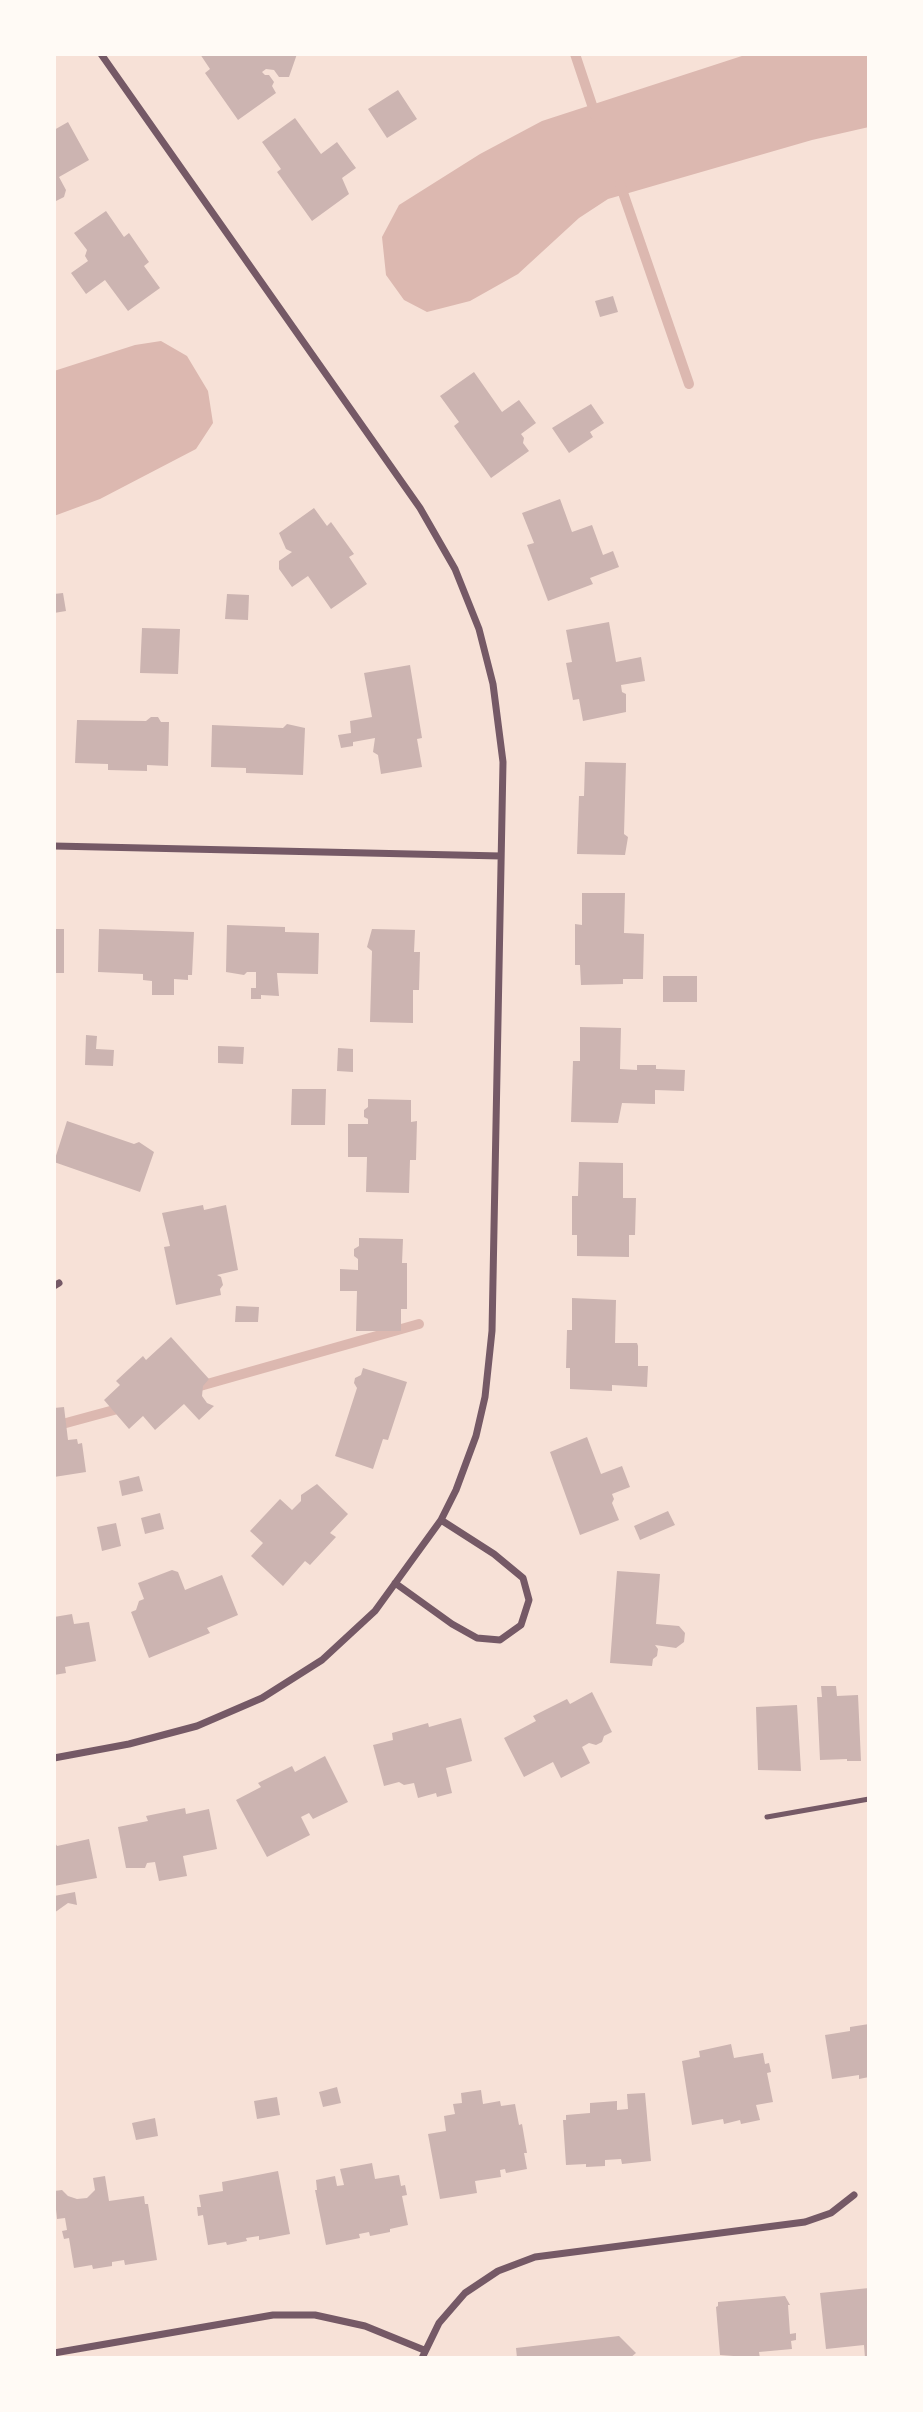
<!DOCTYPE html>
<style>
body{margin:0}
#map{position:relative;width:923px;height:2412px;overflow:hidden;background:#f7e1d7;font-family:"Noto Sans",sans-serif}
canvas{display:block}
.frame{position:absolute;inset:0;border:56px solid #fffaf5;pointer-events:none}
</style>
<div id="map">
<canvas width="923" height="2412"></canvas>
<div class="frame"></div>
</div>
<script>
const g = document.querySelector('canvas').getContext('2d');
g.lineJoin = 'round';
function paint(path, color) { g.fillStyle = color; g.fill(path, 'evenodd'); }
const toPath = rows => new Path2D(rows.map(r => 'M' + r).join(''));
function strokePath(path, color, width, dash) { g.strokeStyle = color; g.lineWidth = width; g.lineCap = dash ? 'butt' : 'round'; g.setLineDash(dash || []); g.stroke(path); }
paint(toPath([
 [748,54,869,54,869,127,812,140,608,199,579,218,518,274,470,301,427,312,404,300,386,275,382,237,399,205,480,154,542,121],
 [161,341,187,356,208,391,213,423,196,449,100,499,54,516,54,371,135,345]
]), '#dcb8b0');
strokePath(toPath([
 [575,54,596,117],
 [620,184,689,384],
 [193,1388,419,1324],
 [55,1426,125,1407]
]), '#dcb8b0', 10);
paint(toPath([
 [200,54,297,54,289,77,279,77,274,70,266,69,262,72,265,75,269,75,274,82,272,86,276,93,238,120,205,73,210,69],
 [398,90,417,119,387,138,368,109],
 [295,118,321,154,337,142,356,168,342,178,349,194,312,221,277,172,281,169,262,142],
 [68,122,89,160,59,177,66,190,64,197,54,202,54,130],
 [106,211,124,237,129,233,149,262,144,266,160,288,128,311,105,280,86,294,71,273,88,261,85,256,87,250,74,233],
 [613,296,618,312,600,317,595,301],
 [474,372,502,412,519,400,536,423,521,434,524,438,523,443,529,451,491,478,454,426,459,422,440,396],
 [591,404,604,423,590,432,593,437,569,453,552,428],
 [560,499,572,532,592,525,603,555,613,551,619,567,590,578,593,584,548,601,527,545,534,543,522,513],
 [314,508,327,526,331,522,354,554,349,557,367,584,331,609,308,576,292,587,279,569,279,561,292,552,286,549,279,533],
 [63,593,66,611,54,613,54,594],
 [227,594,249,595,248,620,225,619],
 [609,622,616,662,641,657,645,681,621,685,622,692,626,694,626,712,583,721,579,699,573,700,566,663,572,662,566,630],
 [142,628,180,629,178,674,140,673],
 [410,665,422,738,417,739,422,767,381,774,378,755,373,752,375,738,353,742,353,746,341,748,338,735,351,733,350,721,372,717,364,673],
 [151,717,158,717,161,722,169,722,168,766,147,765,147,771,108,770,108,764,75,763,77,720,146,721],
 [287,724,305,728,303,775,246,773,246,768,211,767,212,725,283,728],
 [585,762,626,763,624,834,628,837,625,855,577,854,579,796,584,796],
 [582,893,625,893,624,933,644,934,643,979,623,979,623,984,581,985,580,965,575,965,575,924,582,925],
 [227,925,285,927,285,932,319,933,318,974,277,973,279,996,261,995,261,999,251,999,251,988,256,988,256,972,247,972,244,975,226,972],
 [54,929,64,929,64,973,54,973],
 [99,929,194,932,192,975,188,975,188,980,174,979,174,995,152,995,152,981,143,980,143,974,98,972],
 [372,929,415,930,414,952,420,952,419,990,413,990,413,1023,370,1022,372,951,367,947],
 [663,976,697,976,697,1002,663,1002],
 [580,1027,621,1028,620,1069,637,1070,637,1065,656,1065,656,1069,685,1070,684,1091,655,1090,655,1104,622,1103,618,1123,571,1122,573,1061,580,1061],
 [86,1035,97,1036,96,1049,114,1050,113,1066,85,1065],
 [218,1046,244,1047,243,1064,218,1063],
 [338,1048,353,1049,353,1072,337,1071],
 [292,1089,326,1089,325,1125,291,1125],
 [368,1099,411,1100,411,1122,417,1121,416,1160,410,1160,409,1193,366,1192,367,1157,348,1157,348,1124,368,1124,368,1119,364,1117,364,1110,368,1107],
 [67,1121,134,1144,139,1142,154,1152,140,1192,54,1162],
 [579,1162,623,1163,623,1198,636,1198,635,1235,629,1235,629,1257,577,1256,577,1235,572,1235,572,1196,578,1196],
 [203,1205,204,1210,226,1205,238,1270,217,1275,221,1277,223,1285,220,1289,221,1295,176,1305,164,1247,170,1246,162,1213],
 [359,1238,403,1239,402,1263,407,1263,407,1309,401,1309,401,1331,356,1331,357,1291,340,1291,340,1269,358,1270,358,1259,354,1256,354,1249,359,1246],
 [572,1298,616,1300,615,1343,637,1343,638,1346,638,1366,648,1366,647,1387,612,1385,612,1391,570,1389,570,1368,566,1368,567,1330,572,1330],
 [236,1306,259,1307,258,1322,235,1322],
 [171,1337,209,1379,203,1386,202,1396,207,1403,214,1406,199,1420,184,1404,155,1430,143,1416,129,1429,104,1400,120,1385,116,1381,143,1356,146,1360],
 [363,1368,407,1382,388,1440,383,1439,373,1469,335,1456,357,1388,354,1383,355,1378,361,1375],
 [64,1407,68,1440,77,1439,78,1444,82,1443,86,1472,54,1477,54,1408],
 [587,1437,601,1474,622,1466,630,1487,612,1494,614,1499,612,1503,619,1520,580,1535,550,1452],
 [139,1476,143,1491,122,1496,119,1481],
 [317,1484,348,1514,330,1533,336,1537,310,1565,305,1561,283,1586,251,1556,263,1543,250,1531,280,1499,292,1510,301,1501,301,1495],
 [668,1511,675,1525,640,1540,634,1526],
 [160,1513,164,1529,145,1534,141,1518],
 [116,1523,121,1546,102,1551,97,1527],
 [172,1570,178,1572,185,1590,222,1575,238,1615,207,1628,210,1633,149,1658,131,1612,136,1610,139,1601,144,1599,138,1583],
 [617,1571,660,1574,656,1624,679,1626,685,1633,684,1642,676,1648,655,1645,658,1649,657,1656,653,1659,652,1666,610,1663],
 [72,1614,74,1624,89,1622,96,1661,65,1667,66,1673,54,1675,54,1617],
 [821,1686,836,1686,837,1696,858,1695,861,1761,847,1761,847,1759,820,1760,817,1697,822,1697],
 [592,1692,612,1732,604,1736,602,1742,596,1745,589,1743,582,1747,590,1763,561,1778,553,1762,524,1777,504,1738,536,1721,533,1716,567,1699,570,1704],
 [797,1705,801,1771,758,1770,756,1707],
 [461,1718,472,1761,446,1768,452,1793,437,1797,436,1793,418,1798,414,1783,404,1785,399,1782,384,1786,373,1745,393,1740,392,1733,428,1723,429,1727],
 [325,1756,348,1802,313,1819,309,1813,301,1817,310,1835,267,1857,236,1800,261,1787,258,1783,292,1766,295,1772],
 [185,1808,186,1814,209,1809,217,1849,183,1856,187,1876,159,1881,155,1862,147,1863,145,1868,126,1868,118,1827,148,1821,146,1816],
 [89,1839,97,1878,54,1886,54,1841,57,1846],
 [75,1892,77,1905,68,1903,54,1913,54,1896],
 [869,2024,869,2077,859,2079,859,2075,832,2079,825,2035,850,2031,850,2027],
 [731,2044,734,2058,763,2053,765,2064,769,2063,771,2072,767,2073,773,2102,756,2105,760,2120,741,2124,740,2120,724,2124,723,2119,692,2125,682,2061,700,2057,699,2051],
 [337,2087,341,2103,323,2107,319,2092],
 [481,2090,483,2104,500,2101,501,2106,515,2104,519,2125,522,2124,527,2153,524,2153,527,2169,506,2173,505,2169,500,2170,501,2177,475,2181,477,2193,440,2199,428,2134,446,2131,444,2116,455,2114,453,2104,462,2103,461,2093],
 [645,2093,651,2161,622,2164,621,2159,605,2160,605,2166,586,2167,586,2164,566,2165,563,2120,566,2120,566,2115,590,2113,590,2103,617,2101,617,2110,628,2109,627,2094],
 [277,2097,280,2115,257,2119,254,2101],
 [155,2118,158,2136,136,2140,132,2123],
 [372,2163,375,2179,399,2175,401,2186,405,2185,407,2195,402,2196,408,2225,390,2229,390,2232,370,2236,369,2232,359,2234,360,2238,326,2245,315,2190,317,2190,316,2180,335,2176,337,2186,344,2185,340,2169],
 [278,2171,290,2234,259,2240,259,2236,246,2238,247,2241,227,2245,226,2242,208,2245,203,2215,198,2216,197,2207,201,2207,199,2195,223,2191,222,2182],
 [105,2176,109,2201,144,2196,145,2204,148,2204,157,2260,125,2265,124,2260,112,2262,112,2266,93,2269,92,2265,74,2268,69,2238,64,2239,62,2231,67,2230,65,2218,57,2219,54,2191,62,2190,68,2196,77,2199,87,2198,95,2190,93,2178],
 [869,2288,869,2357,865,2358,864,2345,826,2349,820,2293],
 [785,2296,790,2305,788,2305,790,2334,796,2333,796,2340,791,2341,792,2349,759,2352,760,2358,720,2355,716,2307,718,2306,718,2302],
 [619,2336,636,2353,630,2358,517,2358,516,2348]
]), '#ccb4b1');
strokePath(toPath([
 [767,1817,869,1799]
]), '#755966', 5);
strokePath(toPath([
 [54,846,501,856],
 [54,1286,59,1283],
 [395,1583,452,1624,477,1638,500,1640,521,1625,529,1600,523,1578,494,1554,441,1520],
 [54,1758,129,1744,197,1726,262,1698,322,1660,375,1611,441,1520,456,1490,476,1436,485,1397,492,1331,503,762,493,684,479,629,455,569,420,508,101,54],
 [54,2353,273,2315,315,2315,365,2326,424,2350],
 [422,2358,439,2323,465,2293,498,2271,535,2257,805,2222,831,2213,854,2195]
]), '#755966', 7);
</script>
